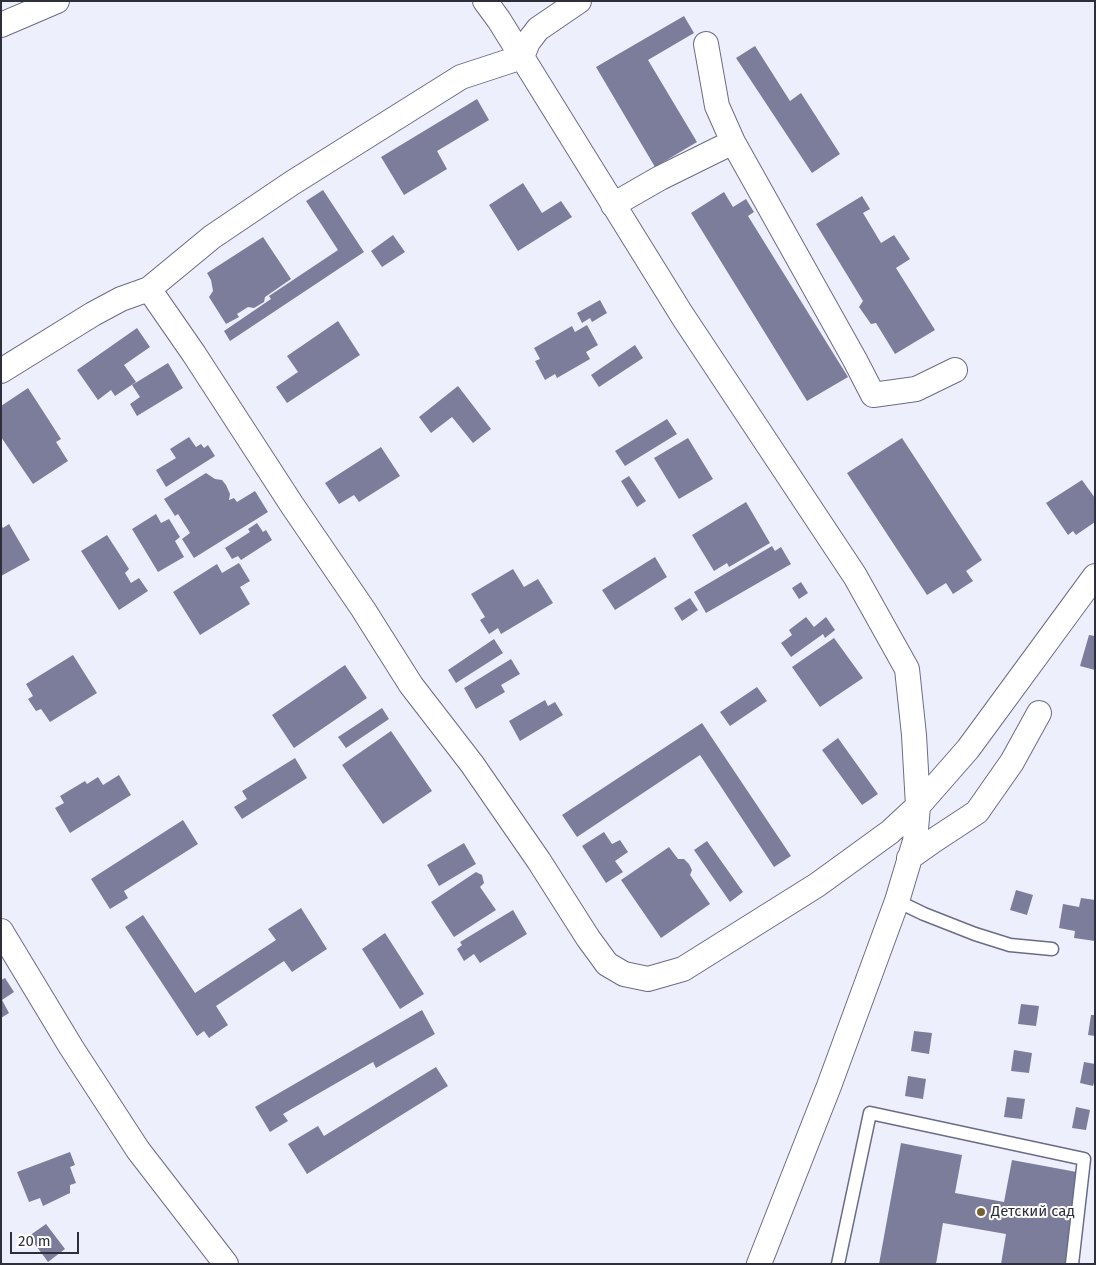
<!DOCTYPE html>
<meta charset="utf-8">
<style>
body{margin:0}
#map{position:relative;width:1096px;height:1265px;overflow:hidden;background:#eeeffc;font-family:"Fira Sans",sans-serif}
canvas{display:block}
.frame{position:absolute;inset:0;border:2px solid #2f2f3c;pointer-events:none}
.scale{position:absolute;left:10px;top:1232px;width:69px;height:22px;box-sizing:border-box;border:2px solid #2f2f3c;border-top:0;padding-left:6px;font-size:15px;line-height:18px;white-space:nowrap;color:#2f2f3c;-webkit-text-stroke:4px #fff;paint-order:stroke}
</style>
<div id="map">
<canvas width="1096" height="1265"></canvas>
<div class="frame"></div>
<div class="scale">20 m</div>
</div>
<script>
const g = document.querySelector('canvas').getContext('2d');
g.lineJoin = 'round';
function paint(path, color) { g.fillStyle = color; g.fill(path, 'evenodd'); }
const toPath = rows => new Path2D(rows.map(r => 'M' + r).join(''));
function strokePath(path, color, width, dash) { g.strokeStyle = color; g.lineWidth = width; g.lineCap = dash ? 'butt' : 'round'; g.setLineDash(dash || []); g.stroke(path); }
function write(font, color, halo, rows, align = 'center') {
  g.font = font + ' "Fira Sans",sans-serif'; g.lineWidth = 4; g.setLineDash([]); g.textBaseline = 'middle'; g.strokeStyle = halo; g.fillStyle = color; for (const [text, x, y, turn = 0] of rows) {
    g.save(); g.translate(x, y); g.rotate((+turn || 0) * Math.PI / 180); g.textAlign = isNaN(turn) ? turn : align; if (halo) g.strokeText(text, 0, 0); g.fillText(text, 0, 0); g.restore();
  }
}
paint(toPath([
 [684,16,694,33,648,60,697,142,655,167,596,67],
 [755,46,790,101,801,93,840,154,812,173,736,58],
 [477,99,489,120,437,151,447,169,404,195,381,157],
 [523,183,542,213,561,201,572,217,518,251,489,205],
 [323,190,364,252,230,341,224,331,271,299,269,296,338,250,306,201],
 [724,192,733,207,746,199,754,212,748,216,848,377,807,401,691,213],
 [862,196,870,209,863,213,881,243,894,235,910,259,896,268,935,330,895,354,876,323,871,324,859,307,863,301,816,224],
 [393,235,405,252,382,267,371,251],
 [263,237,291,279,265,297,264,302,254,308,248,307,237,314,239,317,226,324,209,297,213,291,211,280,207,273],
 [600,300,607,313,592,322,590,318,582,323,577,313],
 [338,321,360,355,287,403,276,387,298,372,287,356],
 [587,325,598,345,586,352,590,359,557,378,555,374,545,380,535,361,540,359,534,348,572,326,575,332],
 [137,328,150,347,124,365,136,382,115,396,111,390,98,400,77,370],
 [635,345,643,358,599,387,591,375],
 [168,363,183,388,137,416,130,404,140,397,132,385],
 [458,386,491,429,473,443,452,417,431,433,419,417],
 [28,388,61,439,56,442,68,461,33,484,1,437,1,406],
 [667,419,677,434,625,466,615,451],
 [189,437,196,447,201,444,204,448,208,445,215,456,166,487,156,470,176,458,170,449],
 [688,438,713,479,679,499,654,458],
 [902,438,982,560,966,571,973,581,953,594,946,583,927,595,847,473],
 [381,447,400,476,359,502,354,495,339,504,325,483],
 [206,473,215,479,222,480,226,485,230,494,229,500,234,498,237,502,255,491,268,512,194,558,182,539,190,533,178,514,175,516,164,499],
 [629,476,646,501,637,507,621,481],
 [1082,480,1095,498,1095,522,1076,535,1073,531,1068,535,1046,503],
 [746,502,770,543,729,567,727,563,714,571,692,535],
 [156,514,161,523,169,519,180,537,175,541,184,557,158,572,132,529],
 [257,523,263,532,266,530,272,540,241,560,238,556,232,559,225,548,250,532,248,529],
 [9,524,30,560,1,576,1,525,3,528],
 [107,535,129,569,125,573,131,583,139,578,148,591,119,610,81,551],
 [772,546,775,551,781,547,791,564,706,613,694,592],
 [655,557,667,577,615,610,602,590],
 [239,563,250,581,240,587,250,604,200,635,173,592,217,564,222,573],
 [513,569,524,587,538,579,553,603,501,634,498,628,489,634,480,620,485,617,471,594],
 [801,582,808,593,799,599,792,588],
 [690,598,698,610,682,621,674,608],
 [806,617,814,627,826,617,835,630,825,638,823,634,791,657,781,643,792,635,789,630],
 [1089,635,1095,636,1095,670,1080,666],
 [834,638,863,678,820,707,792,667],
 [494,639,503,653,456,683,448,670],
 [73,655,97,693,50,722,41,709,36,711,28,699,33,696,26,684],
 [511,659,520,674,501,685,505,692,476,709,464,688],
 [345,665,367,698,294,748,272,715],
 [757,687,767,701,730,726,720,712],
 [545,700,548,706,555,702,563,715,520,741,509,721],
 [382,708,389,719,346,748,338,737],
 [702,723,791,856,774,867,700,755,577,837,562,815],
 [391,731,432,791,383,824,342,765],
 [838,738,878,794,862,805,822,750],
 [295,758,307,778,242,819,234,807,247,799,242,791],
 [119,775,131,795,70,833,55,808,64,803,60,796,85,781,87,784,98,777,103,785],
 [183,820,198,844,124,891,128,898,110,909,91,879],
 [604,832,612,844,620,840,628,852,615,861,623,872,606,883,582,846],
 [707,841,743,892,730,902,694,850],
 [464,843,476,864,439,886,427,865],
 [669,847,678,859,684,859,689,864,692,870,690,875,710,904,661,938,621,880],
 [476,872,482,875,484,883,480,887,496,910,454,937,431,902],
 [1016,890,1033,895,1027,915,1010,910],
 [1081,898,1095,900,1095,941,1074,938,1075,931,1059,928,1063,904,1079,907],
 [301,908,327,949,292,972,284,961,216,1006,228,1025,209,1038,204,1031,197,1036,125,927,143,915,195,993,276,940,268,929],
 [513,910,527,934,480,963,474,954,464,961,457,949,462,945,460,942],
 [385,933,424,994,400,1009,362,949],
 [5,978,14,992,2,1000,9,1013,1,1018,1,980],
 [1021,1004,1039,1006,1036,1026,1018,1024],
 [422,1010,435,1034,376,1068,373,1062,283,1114,288,1121,270,1132,255,1107],
 [1091,1015,1095,1015,1095,1036,1088,1035],
 [914,1031,932,1033,929,1054,911,1051],
 [1014,1050,1032,1053,1029,1073,1011,1071],
 [1084,1062,1095,1064,1095,1079,1093,1086,1080,1083],
 [436,1067,448,1086,307,1174,288,1144,318,1126,324,1136],
 [908,1076,926,1079,923,1099,905,1096],
 [1007,1097,1025,1099,1022,1119,1004,1117],
 [1076,1107,1090,1110,1086,1130,1072,1128],
 [901,1143,962,1155,955,1193,1004,1202,1012,1160,1082,1173,1066,1264,1001,1264,1006,1234,943,1223,936,1264,879,1264],
 [70,1152,75,1165,70,1167,76,1183,70,1185,70,1193,43,1206,40,1198,29,1202,17,1172],
 [46,1224,65,1249,48,1262,29,1236]
]), '#7c7d9b');
const service = toPath([
 [897,901,924,914,975,934,1010,945,1052,949],
 [838,1264,870,1113,1084,1159,1072,1264]
]);
const minor = toPath([
 [579,1,538,29,528,42,522,57,682,315,855,576,907,669,914,735,918,806,915,841,897,901,829,1086,759,1264],
 [1,25,57,1],
 [706,44,717,106,733,142],
 [613,205,660,178,733,142,855,360,873,395,916,389,955,370],
 [149,289,194,354,292,505,363,609,411,685,472,764,539,861,588,938,607,964,624,974,648,979,683,969,817,885,890,832,918,806,968,749,1095,576],
 [1,371,93,314,121,299,149,289,212,237,292,183,461,77,522,57,499,20,485,1],
 [909,858,933,841,977,812,1012,762,1039,713],
 [1,931,71,1047,138,1150,226,1264]
]);
strokePath(service, '#6a6b88', 15);
strokePath(minor, '#6a6b88', 26);
strokePath(service, '#fff', 12);
strokePath(minor, '#fff', 24);
for (const [x, y, r, color] of [
 [981,1212,5,"#766231"]
]) { const dot = new Path2D(); dot.arc(x, y, r, 0, 2 * Math.PI); g.fillStyle = color; g.fill(dot); strokePath(dot, '#fff', 2); }
write('15px', '#2f2f3c', '#fff', [
 ["Детский сад",991,1212]
], 'left');
</script>
